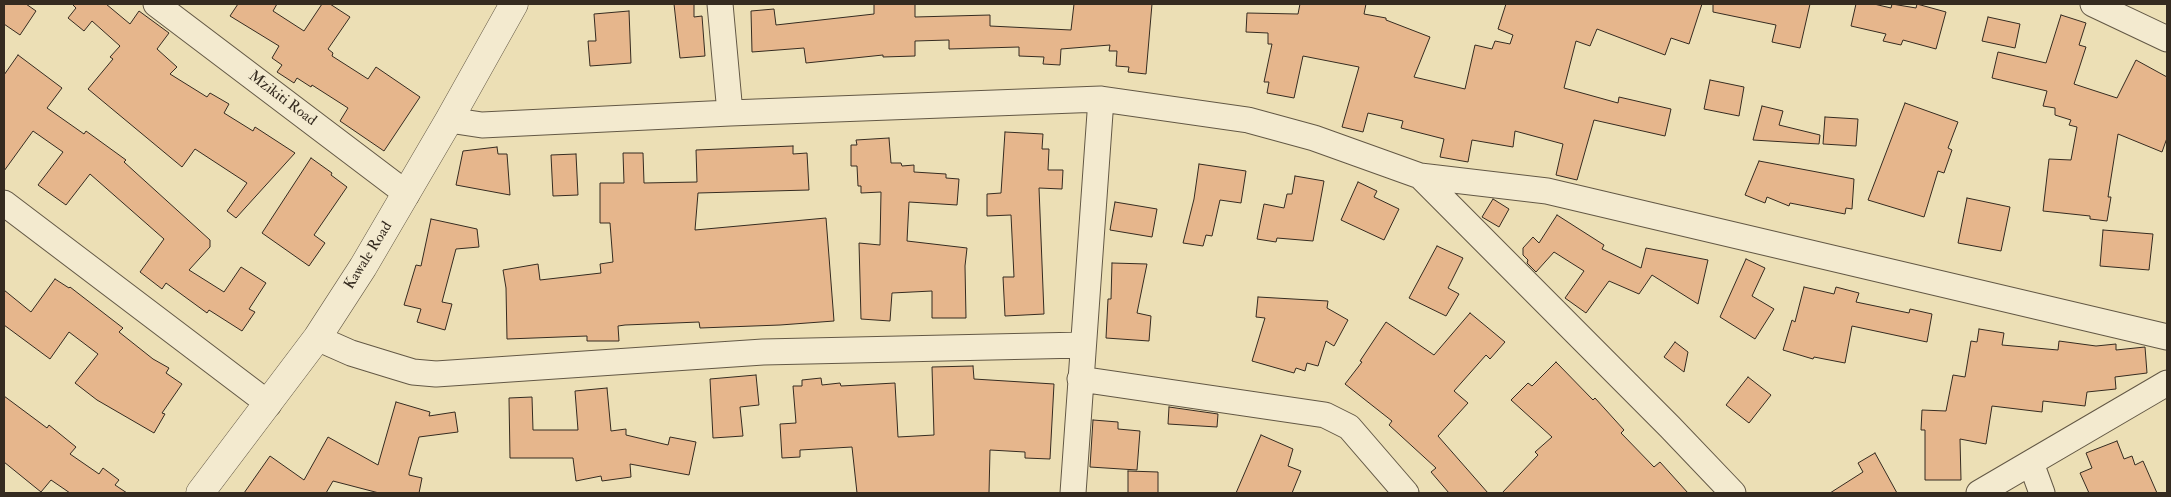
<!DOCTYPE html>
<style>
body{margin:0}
#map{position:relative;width:2171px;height:497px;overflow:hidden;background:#ecdfb5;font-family:"IM FELL Double Pica",serif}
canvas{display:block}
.frame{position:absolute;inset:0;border:5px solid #352b20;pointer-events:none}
</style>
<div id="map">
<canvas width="2171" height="497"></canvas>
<div class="frame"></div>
</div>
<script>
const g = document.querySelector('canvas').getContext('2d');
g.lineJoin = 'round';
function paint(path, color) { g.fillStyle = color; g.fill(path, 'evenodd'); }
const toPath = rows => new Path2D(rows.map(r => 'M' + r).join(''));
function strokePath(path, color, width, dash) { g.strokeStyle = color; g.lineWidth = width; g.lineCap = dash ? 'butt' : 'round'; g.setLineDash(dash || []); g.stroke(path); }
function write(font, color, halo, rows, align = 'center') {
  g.font = font + ' "IM FELL Double Pica",serif'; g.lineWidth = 5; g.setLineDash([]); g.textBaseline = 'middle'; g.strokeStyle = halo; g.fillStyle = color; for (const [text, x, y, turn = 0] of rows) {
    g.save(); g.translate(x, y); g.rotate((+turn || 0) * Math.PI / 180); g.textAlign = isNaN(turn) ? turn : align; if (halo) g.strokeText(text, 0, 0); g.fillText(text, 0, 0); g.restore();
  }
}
const building = toPath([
 [4,4,26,4,36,11,20,35,4,24,4,4],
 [72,4,106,4,130,24,139,11,169,33,157,49,177,67,170,74,207,97,210,93,229,104,224,113,253,131,255,127,295,153,236,218,227,211,247,183,195,149,182,167,88,89,113,59,110,57,120,46,92,21,84,31,68,18,76,8,72,4],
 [238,4,277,4,273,11,304,31,322,4,330,4,350,17,328,49,333,53,332,56,368,79,376,67,420,97,384,151,340,121,348,108,312,85,311,87,297,78,294,83,277,72,282,65,272,58,279,46,230,16,238,4],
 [674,4,694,4,694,17,702,16,705,56,680,58,674,4],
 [874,4,915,4,915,17,990,15,990,26,1071,30,1074,4,1152,4,1146,74,1128,72,1129,67,1116,66,1117,51,1109,51,1110,45,1061,49,1060,65,1043,64,1044,57,1019,56,1019,47,949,49,949,40,915,41,915,56,883,57,883,55,806,63,804,48,752,52,751,11,774,9,776,25,874,14,874,4],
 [1300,4,1366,4,1364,14,1386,18,1386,20,1430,37,1414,77,1465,89,1475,45,1492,49,1495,41,1510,44,1513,35,1498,29,1506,4,1702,4,1689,44,1671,38,1665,55,1597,29,1590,46,1576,41,1564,88,1618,103,1619,97,1671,109,1665,136,1594,120,1577,180,1556,175,1563,144,1515,131,1513,147,1472,140,1468,162,1440,157,1444,139,1401,128,1403,121,1368,113,1363,132,1342,127,1359,67,1303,56,1294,98,1267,93,1269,82,1264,82,1272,44,1268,44,1268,33,1246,32,1247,13,1298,14,1300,4],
 [1713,4,1810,4,1800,48,1772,42,1776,25,1713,12,1713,4],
 [1856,4,1874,4,1891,8,1892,4,1916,8,1917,4,1946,12,1936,49,1903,40,1901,45,1883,41,1886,34,1851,26,1856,4],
 [629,11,631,63,590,66,588,41,596,41,594,14,629,11],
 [2061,15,2086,23,2079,45,2086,47,2074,84,2117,98,2136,60,2167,77,2167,138,2162,152,2118,134,2108,197,2111,197,2107,221,2090,219,2090,216,2043,211,2049,159,2071,160,2077,127,2069,125,2071,120,2055,115,2055,108,2043,106,2047,91,1992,78,1998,52,2046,63,2061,15],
 [1988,17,2020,24,2015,48,1982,41,1988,17],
 [18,55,62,88,47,108,84,134,86,131,126,160,124,162,210,240,210,247,189,270,224,292,241,267,266,283,249,309,255,312,242,331,209,310,207,313,166,283,162,289,140,272,164,239,90,174,66,205,38,185,63,152,33,131,4,171,4,75,18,55],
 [1710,80,1744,87,1739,116,1704,109,1710,80],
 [1905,103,1958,122,1948,148,1952,150,1944,173,1938,171,1924,217,1868,200,1905,103],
 [1762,106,1783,111,1779,125,1820,135,1819,144,1753,140,1762,106],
 [1825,117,1858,119,1856,146,1823,144,1825,117],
 [1005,132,1043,134,1042,149,1049,149,1048,170,1063,170,1062,189,1039,188,1044,314,1005,316,1003,277,1014,277,1011,215,987,216,987,194,1001,193,1005,132],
 [889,138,891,163,901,163,902,166,914,165,914,172,946,174,946,178,959,179,957,205,909,202,907,241,967,248,965,266,966,318,932,318,932,291,892,293,890,321,861,319,859,243,880,245,881,192,861,193,861,186,858,186,857,166,851,166,851,145,857,145,856,140,889,138],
 [793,146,793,154,807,153,809,190,698,193,695,230,826,218,834,321,780,325,700,328,699,322,625,325,618,326,619,341,587,341,587,336,507,339,506,288,503,270,538,264,540,280,601,273,600,264,613,262,610,223,600,223,600,183,624,183,623,153,643,153,644,183,697,182,696,150,793,146],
 [497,147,498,154,507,154,510,195,456,185,463,151,497,147],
 [576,154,578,195,553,196,551,155,576,154],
 [311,158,332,173,331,175,347,187,314,235,325,243,309,266,262,233,311,158],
 [1759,161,1854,179,1852,209,1846,208,1845,214,1790,203,1789,206,1767,197,1765,203,1745,195,1759,161],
 [1199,164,1246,171,1241,203,1220,200,1212,236,1206,235,1203,246,1183,243,1194,199,1199,164],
 [1295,176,1324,181,1313,241,1277,238,1276,242,1257,239,1264,204,1284,208,1287,194,1292,194,1295,176],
 [1358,182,1377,191,1374,197,1399,209,1384,240,1341,220,1358,182],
 [1967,198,2010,207,2001,251,1958,243,1967,198],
 [1493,199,1509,209,1499,227,1482,217,1493,199],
 [1115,202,1157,209,1152,237,1110,230,1115,202],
 [1557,215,1604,245,1602,249,1641,268,1646,248,1708,260,1698,304,1652,275,1639,294,1609,281,1586,313,1565,298,1584,271,1554,252,1536,272,1527,263,1528,260,1523,255,1523,248,1533,237,1539,243,1557,215],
 [431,219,477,229,479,247,456,249,442,302,452,304,445,330,417,322,421,309,404,305,416,265,421,266,431,219],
 [2103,230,2153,234,2149,270,2100,266,2103,230],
 [1437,246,1463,258,1448,288,1459,294,1446,316,1409,298,1437,246],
 [1746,259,1765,268,1752,296,1774,309,1755,339,1720,317,1746,259],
 [1112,263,1147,264,1137,313,1151,316,1149,341,1106,338,1108,299,1111,299,1112,263],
 [55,279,69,288,70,287,123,328,119,332,153,359,169,368,166,373,182,384,162,413,165,414,154,433,97,400,75,383,98,354,69,332,50,359,4,325,4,290,31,312,55,279],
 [1804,287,1834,294,1836,287,1859,293,1856,302,1909,313,1910,309,1932,314,1927,342,1852,326,1845,363,1814,357,1813,359,1783,350,1792,320,1795,322,1804,287],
 [1258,297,1328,301,1327,308,1348,320,1334,346,1326,341,1318,366,1307,363,1305,371,1296,368,1294,373,1252,361,1265,318,1256,317,1258,297],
 [1470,313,1505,342,1490,359,1486,355,1454,391,1468,403,1438,436,1488,493,1449,493,1431,472,1436,468,1389,425,1392,421,1345,384,1362,362,1360,361,1386,322,1434,355,1470,313],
 [1979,329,2004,333,2002,345,2058,350,2059,341,2096,346,2116,344,2116,350,2145,347,2147,373,2115,377,2116,389,2087,392,2085,406,2043,401,2042,412,1992,406,1986,444,1960,439,1961,480,1925,480,1925,430,1921,430,1922,410,1946,411,1953,375,1965,377,1971,341,1977,342,1979,329],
 [1675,342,1688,352,1684,372,1664,357,1675,342],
 [1556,362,1593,400,1595,398,1624,430,1621,433,1654,467,1660,462,1688,493,1502,493,1538,455,1535,452,1552,437,1511,400,1528,383,1532,386,1556,362],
 [973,366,974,379,1054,384,1050,459,1025,458,1025,452,990,450,989,493,857,493,852,447,800,450,800,457,782,458,780,424,796,423,793,386,802,386,802,380,821,378,822,385,840,383,841,386,895,383,898,437,934,435,932,367,973,366],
 [756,375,759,405,740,407,743,436,713,438,710,379,756,375],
 [1748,377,1771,395,1749,423,1726,405,1748,377],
 [607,388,611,431,626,429,626,435,668,445,670,437,696,442,689,475,630,464,631,477,602,481,601,476,576,481,573,458,510,458,509,398,532,397,533,430,578,430,575,391,607,388],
 [4,396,47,428,49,425,76,447,70,454,99,474,103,468,119,480,115,485,127,493,70,493,51,480,41,492,4,462,4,396],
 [396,402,430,412,429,416,455,412,458,432,419,437,409,473,409,475,422,478,419,493,379,493,333,481,326,493,244,493,270,456,304,480,328,437,378,465,396,402],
 [1169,407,1218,414,1217,427,1168,424,1169,407],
 [1093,420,1118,422,1118,429,1140,431,1137,470,1090,467,1093,420],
 [1261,435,1293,449,1288,466,1301,471,1292,493,1236,493,1261,435],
 [2117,441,2124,459,2132,456,2135,465,2143,461,2157,493,2089,493,2080,473,2092,468,2086,453,2117,441],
 [1875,453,1897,493,1830,493,1863,472,1858,463,1875,453],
 [1128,471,1158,472,1158,493,1128,493,1128,471]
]);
paint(building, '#e6b68c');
strokePath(building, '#352b20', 1);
const minor = toPath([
 [156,4,407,194],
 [720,4,730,113],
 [2093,4,2167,39],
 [449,120,482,125,730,113,1101,99,1248,120,1314,138,1420,176,1547,191,2167,337],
 [1420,176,1670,427,1733,493],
 [4,203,269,404],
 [317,338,351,353,390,365,413,372,436,374,763,352,1083,345],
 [1080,379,1325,415,1349,427,1406,493],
 [2031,463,2042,493],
 [1073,493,1101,99],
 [1979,493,2167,383]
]);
const tertiary = toPath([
 [200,493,317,338,363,267,449,120,514,4]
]);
strokePath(minor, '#635845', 27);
strokePath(tertiary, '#635845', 29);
strokePath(minor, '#f3eacf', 25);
strokePath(tertiary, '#f3eacf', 28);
write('15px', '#352b20', '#f3eacf', [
 ["Mzikiti Road",282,99,37],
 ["Kawale Road",369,256,-58]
]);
</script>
